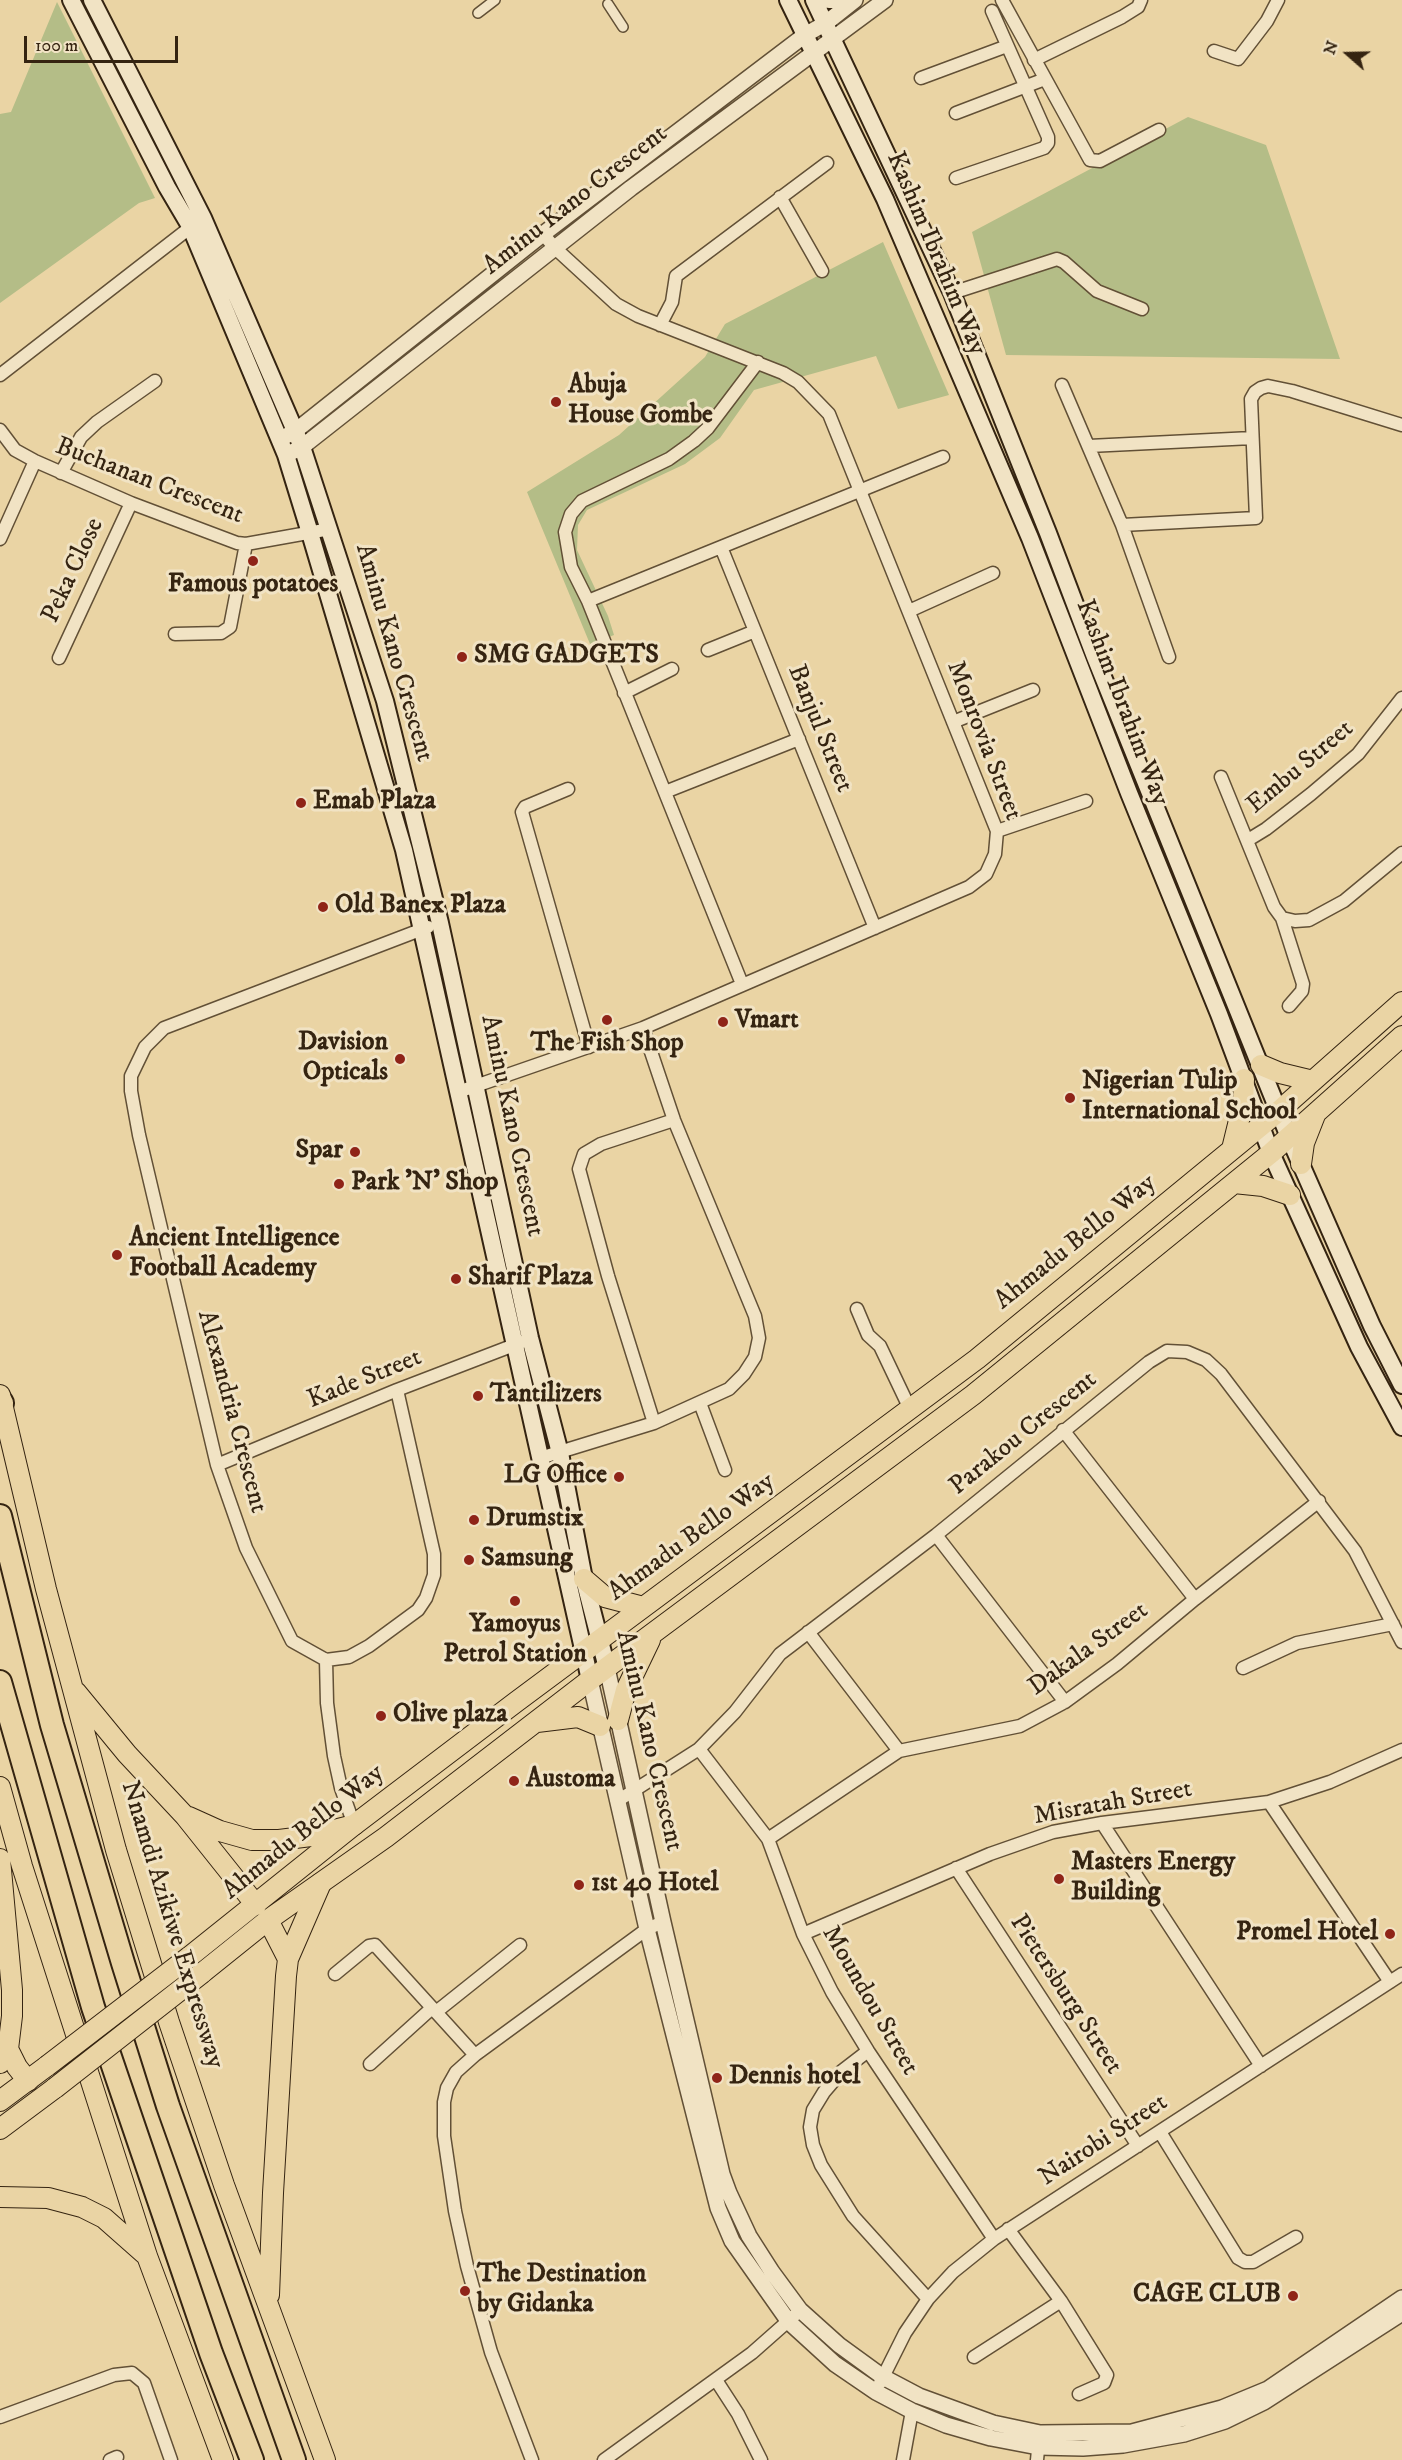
<!DOCTYPE html>
<style>
body{margin:0}
#map{position:relative;width:1402px;height:2460px;overflow:hidden;background:#ead4a4;font-family:"IM FELL DW Pica",serif}
canvas{display:block}
.north{position:absolute;left:1318px;top:24px;width:60px;height:60px;-webkit-text-stroke:4px #f1e3c4;paint-order:stroke;rotate:290deg;font-size:16px;font-weight:700;line-height:24px;text-align:center;color:#352411}
.north::after{content:'';display:block;margin:auto;width:21px;height:27px;background:#352411;clip-path:polygon(50% 0,100% 100%,50% 72%,0 100%)}
.scale{position:absolute;left:24px;top:36px;width:154px;height:27px;box-sizing:border-box;border:3px solid #352411;border-top:0;padding-left:8px;font-size:18px;line-height:21px;white-space:nowrap;color:#352411;-webkit-text-stroke:4px #f1e3c4;paint-order:stroke}
</style>
<div id="map">
<canvas width="1402" height="2460"></canvas>
<div class="north">N</div>
<div class="scale">100 m</div>
</div>
<script>
const g = document.querySelector('canvas').getContext('2d');
g.lineJoin = 'round';
function paint(path, color) { g.fillStyle = color; g.fill(path, 'evenodd'); }
const toPath = rows => new Path2D(rows.map(r => 'M' + r).join(''));
function strokePath(path, color, width, dash) { g.strokeStyle = color; g.lineWidth = width; g.lineCap = dash ? 'butt' : 'round'; g.setLineDash(dash || []); g.stroke(path); }
function write(font, color, halo, rows, align = 'center') {
  g.font = font + ' "IM FELL DW Pica",serif'; g.lineWidth = 6; g.setLineDash([]); g.textBaseline = 'middle'; g.strokeStyle = halo; g.fillStyle = color; for (const [text, x, y, turn = 0] of rows) {
    g.save(); g.translate(x, y); g.rotate((+turn || 0) * Math.PI / 180); g.textAlign = isNaN(turn) ? turn : align; if (halo) g.strokeText(text, 0, 0); g.fillText(text, 0, 0); g.restore();
  }
}
paint(toPath([
 [57,2,155,198,139,203,0,303,0,114,11,112],
 [1188,117,1266,145,1340,359,1006,355,972,232],
 [883,242,949,395,898,409,876,356,754,390,720,438,685,464,587,510,578,525,577,550,608,616,614,635,590,644,527,492,619,435,705,357,725,324]
]), '#b4bd87');
const pedestrian = toPath([
 [608,4,623,27],
 [478,13,495,0]
]);
const minor = toPath([
 [1002,0,1090,160,1100,161,1159,130],
 [1214,51,1238,59,1267,21,1278,0],
 [1034,60,1122,17,1138,7,1141,0],
 [921,78,1007,46],
 [956,113,1045,79],
 [956,178,1044,148,1048,143,1048,137,992,11],
 [780,197,822,271],
 [952,293,1057,259,1064,262,1097,291,1142,309],
 [660,325,672,302,676,276,827,163],
 [0,375,196,223],
 [1062,385,1122,525,1169,657],
 [0,430,15,450,35,461,131,503,237,543,246,544,330,529],
 [1089,446,1252,438],
 [61,473,81,437,97,422,155,381],
 [1122,525,1256,518,1251,399,1255,392,1261,388,1268,386,1292,391,1402,425],
 [0,539,35,461],
 [721,547,875,928],
 [588,601,943,457],
 [909,611,993,573],
 [175,634,221,633,230,627,246,544],
 [708,650,755,631],
 [59,658,131,503],
 [624,693,672,669],
 [953,722,1033,690],
 [1221,777,1274,907,1282,918,1295,921,1309,920,1344,901,1402,853],
 [568,789,525,807,522,812,589,1047],
 [665,792,799,739],
 [997,831,1086,801],
 [1248,840,1266,829,1311,794,1358,754,1402,698],
 [1282,918,1303,984,1302,991,1289,1006],
 [742,984,588,601,571,567,565,532,571,514,582,501,669,459,694,441,708,428,758,362],
 [458,1092,643,1028,969,887,986,874,995,854,997,831,829,414,798,382,783,373,638,316,616,304,555,248,543,234],
 [857,1309,868,1335,880,1346,910,1409],
 [397,1390,434,1554,434,1575,426,1598,418,1610,369,1646,349,1657,326,1660,292,1641,246,1548,217,1465,139,1135,131,1091,131,1076,145,1047,164,1028,428,927],
 [700,1403,725,1470],
 [654,1423,608,1276,579,1169,584,1154,601,1144,674,1120],
 [1063,1430,1195,1599],
 [540,1458,654,1423,729,1389,744,1374,755,1357,759,1338,755,1316,674,1120,643,1028],
 [217,1465,397,1390,522,1342],
 [936,1535,1065,1702],
 [808,1632,899,1751],
 [326,1660,327,1703,334,1756,341,1788,354,1825],
 [1243,1668,1297,1643,1393,1624],
 [699,1749,768,1839,803,1934,832,1992,868,2051,994,2239],
 [619,1800,699,1749,735,1712,780,1654,936,1535,1149,1362,1167,1351,1187,1352,1206,1360,1221,1374,1355,1551,1402,1642],
 [1269,1802,1390,1982],
 [1102,1823,1261,2066],
 [768,1839,899,1751,1020,1726,1065,1702,1117,1664,1195,1599,1319,1501],
 [956,1868,1138,2146],
 [803,1934,990,1854,1053,1832,1102,1823,1269,1802,1330,1782,1402,1750],
 [335,1974,369,1946,375,1945,475,2055],
 [436,2012,520,1945],
 [868,2051,842,2071,824,2092,813,2110,810,2127,813,2145,821,2165,853,2216,928,2299],
 [370,2064,432,2008],
 [1160,2132,1238,2258,1245,2262,1253,2262,1296,2237],
 [1008,2229,1061,2301,1107,2375,1104,2383,1079,2394],
 [974,2357,1061,2301],
 [716,2380,738,2414,761,2460],
 [880,2383,905,2333,928,2299,953,2272,994,2239,1402,1974],
 [0,2417,114,2375,132,2373,144,2383,171,2460],
 [110,2460,117,2457],
 [532,2460,491,2352,467,2266,455,2211,444,2136,444,2102,447,2088,456,2072,475,2055,647,1929,663,1922],
 [604,2460,752,2353,795,2315],
 [903,2460,912,2411],
 [1037,2460,1039,2440]
]);
const tertiary = toPath([
 [286,436,294,432,543,234,805,35,826,23,855,0],
 [286,455,302,447,631,188,885,0],
 [607,1668,663,1922,722,2174,729,2193,749,2236,772,2272,800,2310,839,2345,883,2377,919,2396,993,2423,1040,2433,1132,2432,1222,2408,1268,2389,1402,2298],
 [590,1680,647,1929,718,2208,732,2241,789,2322,835,2364,876,2392,912,2411,946,2425,991,2438,1038,2447,1083,2448,1123,2445,1184,2434,1225,2421,1264,2402,1402,2313]
]);
const secondary = toPath([
 [71,0,167,187,190,226,286,455,310,533,404,850,590,1680],
 [92,0,203,218,302,447,385,701,440,923,530,1338,560,1453,584,1579,607,1668],
 [788,0,885,199,1030,538,1129,793,1219,1014,1271,1153,1359,1347,1402,1427],
 [814,0,952,293,1048,533,1095,657,1289,1137,1372,1326,1402,1385],
 [829,0,848,0]
]);
const primary = toPath([
 [1261,1065,1280,1073,1313,1081],
 [1232,1149,1243,1104,1244,1079],
 [1301,1164,1304,1143,1315,1115],
 [1234,1183,1263,1186,1290,1195],
 [584,1579,605,1597,643,1607],
 [618,1720,626,1690,650,1640],
 [537,1722,578,1717,600,1726],
 [189,1957,354,1825,516,1702,977,1359,1279,1111,1402,1002],
 [202,1973,268,1920,386,1837,590,1680,973,1395,1271,1153,1402,1036],
 [0,2101,47,2066],
 [0,2129,55,2088]
]);
const trunk = toPath([
 [0,1395,46,1589,116,1850,169,2022,224,2185,325,2460],
 [76,1692,127,1754,185,1816,256,1905],
 [0,1787,22,1866,147,2256,223,2460],
 [189,1817,220,1831,252,1840,279,1840,311,1836,354,1825],
 [0,1859,12,1990,12,2016,8,2049,0,2063],
 [268,1920,288,1959],
 [8,2049,17,2067,28,2081],
 [0,2197,48,2198,82,2207,104,2218,147,2256],
 [269,2295,273,2193,286,1976,288,1959,321,1883]
]);
const motorway = toPath([
 [0,1400,2,1403],
 [0,1516,52,1725,123,1963,168,2106,294,2460],
 [0,1682,93,2007,211,2353,252,2460]
]);
strokePath(pedestrian, '#625036', 12);
strokePath(minor, '#625036', 15);
strokePath(tertiary, '#625036', 18);
strokePath(secondary, '#352411', 20);
strokePath(primary, '#352411', 22);
strokePath(trunk, '#352411', 22);
strokePath(motorway, '#352411', 26);
strokePath(pedestrian, '#f1e3c4', 9);
strokePath(minor, '#f1e3c4', 12);
strokePath(tertiary, '#f1e3c4', 15);
strokePath(secondary, '#f1e3c4', 16);
strokePath(primary, '#ead4a4', 20);
strokePath(trunk, '#ead4a4', 20);
strokePath(motorway, '#ead4a4', 22);
const primaryBridge = toPath([
 [47,2066,189,1957],
 [55,2088,202,1973]
]);
strokePath(primaryBridge, '#352411', 22, []);
strokePath(primaryBridge, '#ead4a4', 20);
for (const [x, y, r, color] of [
 [556,402,6,"#8f2418"],
 [253,561,6,"#8f2418"],
 [462,657,6,"#8f2418"],
 [301,803,6,"#8f2418"],
 [323,907,6,"#8f2418"],
 [607,1020,6,"#8f2418"],
 [723,1022,6,"#8f2418"],
 [400,1059,6,"#8f2418"],
 [1070,1098,6,"#8f2418"],
 [355,1152,6,"#8f2418"],
 [339,1184,6,"#8f2418"],
 [117,1255,6,"#8f2418"],
 [456,1279,6,"#8f2418"],
 [478,1396,6,"#8f2418"],
 [619,1477,6,"#8f2418"],
 [474,1520,6,"#8f2418"],
 [469,1560,6,"#8f2418"],
 [515,1601,6,"#8f2418"],
 [381,1716,6,"#8f2418"],
 [514,1781,6,"#8f2418"],
 [1059,1879,6,"#8f2418"],
 [579,1885,6,"#8f2418"],
 [1390,1934,6,"#8f2418"],
 [717,2078,6,"#8f2418"],
 [465,2291,6,"#8f2418"],
 [1293,2296,6,"#8f2418"]
]) { const dot = new Path2D(); dot.arc(x, y, r, 0, 2 * Math.PI); g.fillStyle = color; g.fill(dot); strokePath(dot, '#f1e3c4', 2); }
write('26px', '#352411', '#f1e3c4', [
 ["Aminu Kano Crescent",576,201,-38],
 ["Kashim Ibrahim Way",935,254,67],
 ["Buchanan Crescent",149,482,21],
 ["Peka Close",74,571,-65],
 ["Aminu Kano Crescent",393,653,74],
 ["Kashim Ibrahim Way",1121,703,69],
 ["Banjul Street",819,729,68],
 ["Monrovia Street",983,741,69],
 ["Embu Street",1301,768,-40],
 ["Aminu Kano Crescent",511,1126,78],
 ["Ahmadu Bello Way",1076,1243,-39],
 ["Kade Street",365,1380,-22],
 ["Alexandria Crescent",231,1412,75],
 ["Parakou Crescent",1024,1434,-39],
 ["Ahmadu Bello Way",692,1538,-36],
 ["Dakala Street",1089,1650,-36],
 ["Aminu Kano Crescent",648,1741,77],
 ["Misratah Street",1113,1804,-10],
 ["Ahmadu Bello Way",304,1833,-39],
 ["Nnamdi Azikiwe Expressway",171,1925,73],
 ["Pietersburg Street",1065,1995,57],
 ["Moundou Street",869,2001,60],
 ["Nairobi Street",1104,2141,-33]
]);
write('bold 26px', '#352411', '#f1e3c4', [
 ["Abuja",568,387],
 ["House Gombe",568,417],
 ["Famous potatoes",253,586,"center"],
 ["SMG GADGETS",474,657],
 ["Emab Plaza",313,803],
 ["Old Banex Plaza",335,907],
 ["Vmart",735,1022],
 ["Davision",388,1044,"right"],
 ["Opticals",388,1074,"right"],
 ["The Fish Shop",607,1045,"center"],
 ["Nigerian Tulip",1082,1083],
 ["International School",1082,1113],
 ["Spar",343,1152,"right"],
 ["Park 'N' Shop",351,1184],
 ["Ancient Intelligence",129,1240],
 ["Football Academy",129,1270],
 ["Sharif Plaza",468,1279],
 ["Tantilizers",490,1396],
 ["LG Office",607,1477,"right"],
 ["Drumstix",486,1520],
 ["Samsung",481,1560],
 ["Yamoyus",515,1626,"center"],
 ["Petrol Station",515,1656,"center"],
 ["Olive plaza",393,1716],
 ["Austoma",526,1781],
 ["Masters Energy",1071,1864],
 ["Building",1071,1894],
 ["1st 40 Hotel",591,1885],
 ["Promel Hotel",1378,1934,"right"],
 ["Dennis hotel",729,2078],
 ["The Destination",477,2276],
 ["by Gidanka",477,2306],
 ["CAGE CLUB",1281,2296,"right"]
], 'left');
</script>
